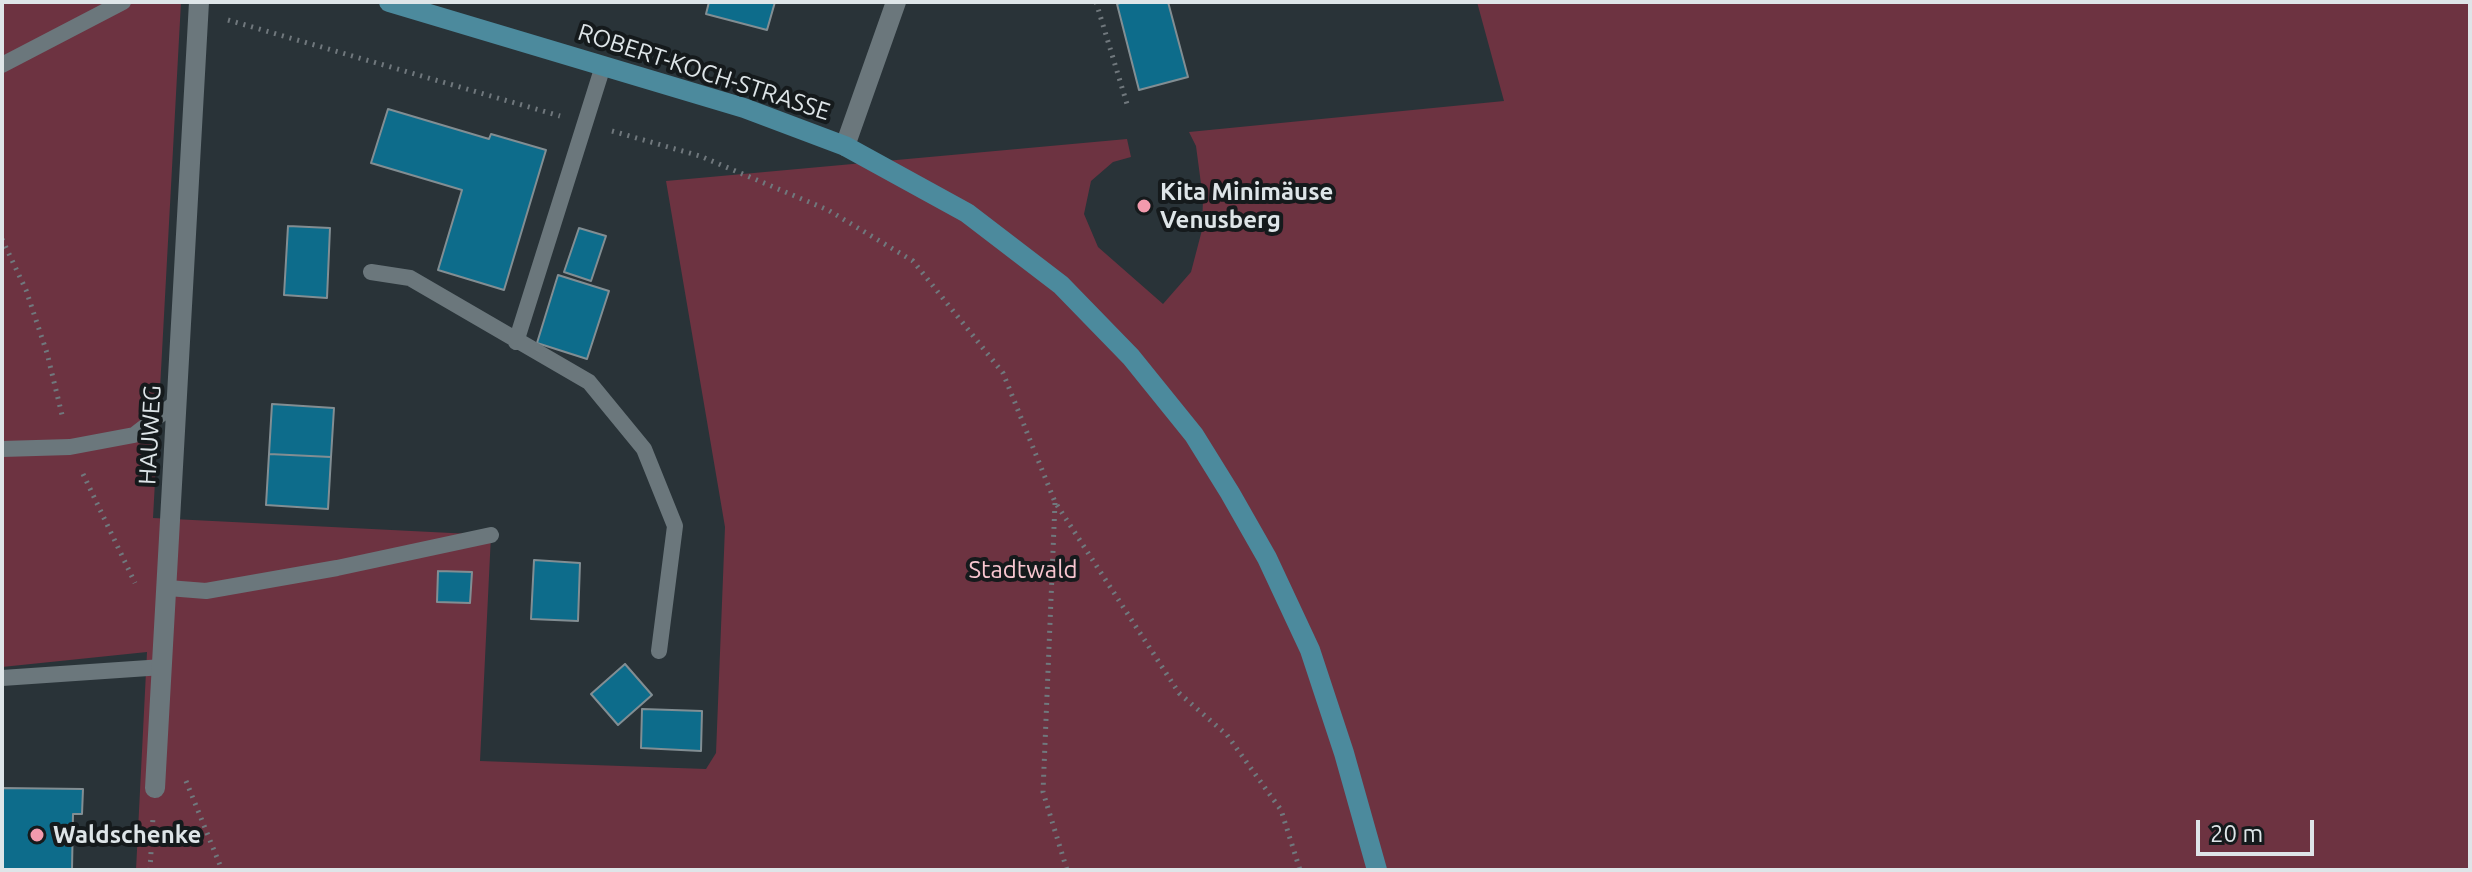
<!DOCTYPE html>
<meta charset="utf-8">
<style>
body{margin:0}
#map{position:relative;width:2472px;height:872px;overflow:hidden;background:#293338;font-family:Ubuntu,sans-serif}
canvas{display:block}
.frame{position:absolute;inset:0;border:4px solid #dee5e8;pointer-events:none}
.scale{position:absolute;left:2196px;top:820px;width:118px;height:36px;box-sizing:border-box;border:4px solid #dee5e8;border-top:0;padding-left:10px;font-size:24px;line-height:28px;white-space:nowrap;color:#dee5e8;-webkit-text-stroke:6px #151a1c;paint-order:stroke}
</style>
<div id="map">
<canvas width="2472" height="872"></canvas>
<div class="frame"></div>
<div class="scale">20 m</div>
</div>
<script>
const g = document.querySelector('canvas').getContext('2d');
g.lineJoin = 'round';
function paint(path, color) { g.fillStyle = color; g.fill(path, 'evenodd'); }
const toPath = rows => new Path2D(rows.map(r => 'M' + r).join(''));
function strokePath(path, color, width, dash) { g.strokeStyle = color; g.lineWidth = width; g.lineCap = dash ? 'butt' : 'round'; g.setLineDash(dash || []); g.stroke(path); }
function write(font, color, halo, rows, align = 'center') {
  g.font = font + ' Ubuntu,sans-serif'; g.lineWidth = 8; g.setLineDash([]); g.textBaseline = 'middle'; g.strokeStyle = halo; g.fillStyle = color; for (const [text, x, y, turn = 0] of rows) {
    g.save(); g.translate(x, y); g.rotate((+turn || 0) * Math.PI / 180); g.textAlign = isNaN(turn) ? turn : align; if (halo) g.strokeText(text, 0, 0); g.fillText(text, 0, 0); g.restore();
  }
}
paint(toPath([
 [2,2,181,2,153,518,491,535,480,761,706,769,716,753,725,527,666,181,1127,139,1131,157,1113,162,1091,181,1084,214,1098,247,1163,304,1191,272,1202,230,1203,199,1196,146,1189,132,1504,101,1477,2,2470,2,2470,870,136,870,147,652,2,667]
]), '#6d3341');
const building = toPath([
 [709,2,775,2,767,30,706,14,709,2],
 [1123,2,1168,2,1188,77,1139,90,1117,4,1123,2],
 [388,109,489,139,491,134,546,150,504,290,438,270,462,190,371,163,388,109],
 [288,226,330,228,327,298,284,295,288,226],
 [579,228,606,236,591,281,564,272,579,228],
 [558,275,609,291,587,359,537,343,558,275],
 [272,404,334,408,331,457,269,454,272,404],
 [269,454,331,457,328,509,266,505,269,454],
 [534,560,580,563,578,621,531,619,534,560],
 [438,571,472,572,470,603,437,602,438,571],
 [625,664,652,695,618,725,591,694,625,664],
 [642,709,702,711,701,751,641,748,642,709],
 [2,788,83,789,82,814,73,814,72,870,2,870,2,788]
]);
paint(building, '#0d6c8b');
strokePath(building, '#828e93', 2);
strokePath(toPath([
 [1096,2,1127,104],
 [228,20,560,116],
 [612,131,700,156,828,210,913,261,1003,373,1055,502,1179,693,1227,735,1281,810,1300,870],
 [2,239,26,290,47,353,63,419],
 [83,474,135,583],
 [1055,503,1043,792,1067,870],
 [186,781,222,870],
 [150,870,153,817]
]), '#70787d', 5, [2, 6]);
strokePath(toPath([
 [2,65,123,2],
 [371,272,410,278,589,382,644,449,675,526,659,651],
 [516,342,603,66],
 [2,449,70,447,134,435,178,401],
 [168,588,206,591,337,568,491,535],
 [2,678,163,667]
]), '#6b777c', 16);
strokePath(toPath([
 [845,146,896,2],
 [155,788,199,2]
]), '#6b777c', 20);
strokePath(toPath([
 [389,2,744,108,845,146,967,213,1061,285,1131,357,1194,435,1230,493,1267,558,1310,650,1344,753,1377,870]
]), '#4c8a9d', 20);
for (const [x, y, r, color] of [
 [1144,206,8,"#f29aad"],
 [37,835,8,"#f29aad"]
]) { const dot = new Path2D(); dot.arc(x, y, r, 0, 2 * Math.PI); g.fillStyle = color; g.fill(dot); strokePath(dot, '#151a1c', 3); }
write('24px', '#dee5e8', '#151a1c', [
 ["ROBERT-KOCH-STRASSE",704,72,18],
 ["HAUWEG",150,435,-87]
]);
write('bold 24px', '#dee5e8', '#151a1c', [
 ["Kita Minimäuse",1160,192],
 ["Venusberg",1160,220],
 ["Waldschenke",53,835]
], 'left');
write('24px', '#f8c6d0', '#151a1c', [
 ["Stadtwald",1023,570]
]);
</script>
